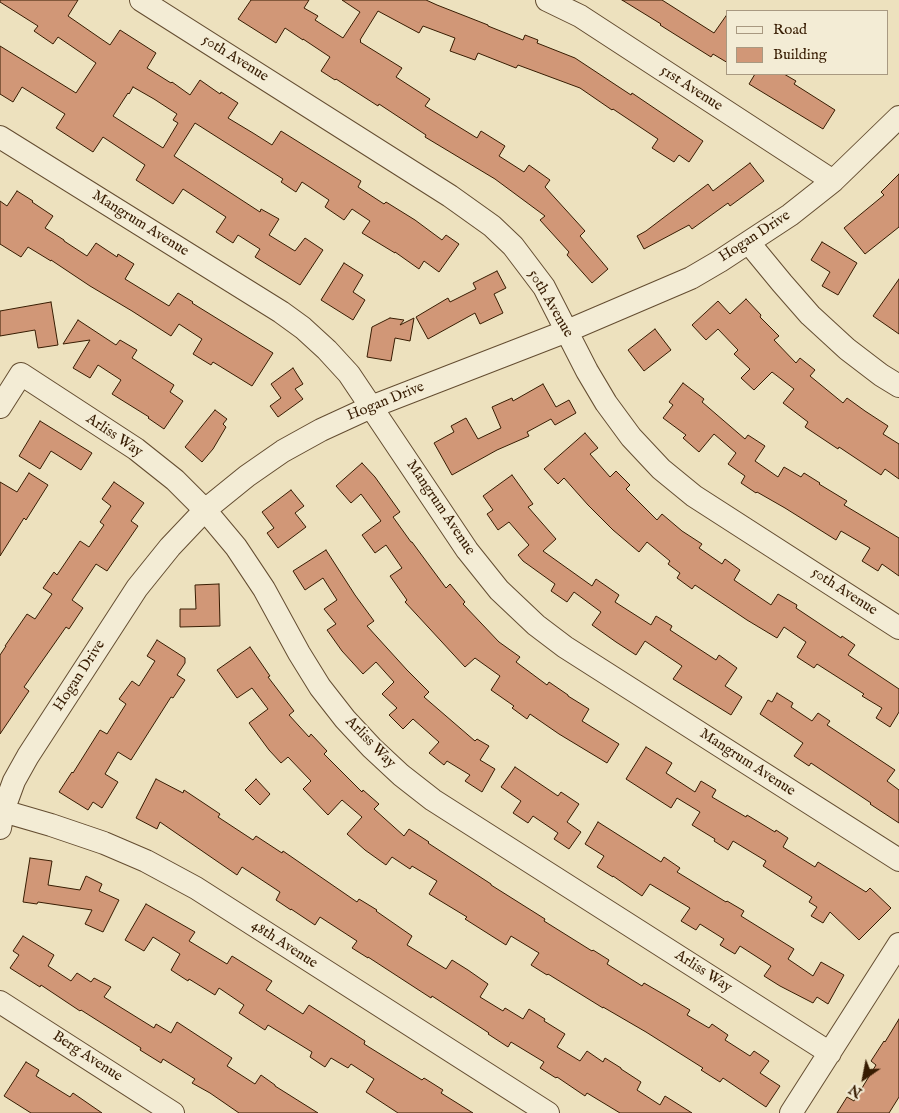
<!DOCTYPE html>
<style>
body{margin:0}
#map{position:relative;width:899px;height:1113px;overflow:hidden;background:#ede1be;font-family:"IM FELL English",serif}
canvas{display:block}
.legend{position:absolute;left:726px;top:10px;width:162px;height:65px;box-sizing:border-box;background:#f3ecd5;border:1px solid #a89981;margin:0;padding:6px 9px;list-style:none;font-size:15px;color:#371c02}
.legend li{display:flex;align-items:center;gap:10px;height:25px}
.legend b{width:25px;border:1px solid #a89981}
.north{position:absolute;left:839px;top:1053px;width:50px;height:50px;-webkit-text-stroke:4px #f3ecd5;paint-order:stroke;rotate:213deg;font-size:14px;font-weight:700;line-height:20px;text-align:center;color:#371c02}
.north::after{content:'';display:block;margin:auto;width:18px;height:22px;background:#371c02;clip-path:polygon(50% 0,100% 100%,50% 72%,0 100%)}
</style>
<div id="map">
<canvas width="899" height="1113"></canvas>
<ul class="legend">
<li><b style="height:6px;background:#f3ecd5"></b>Road</li>
<li><b style="height:14px;background:#d19777"></b>Building</li>
</ul>
<div class="north">N</div>
</div>
<script>
const g = document.querySelector('canvas').getContext('2d');
g.lineJoin = 'round';
function paint(path, color) { g.fillStyle = color; g.fill(path, 'evenodd'); }
const toPath = rows => new Path2D(rows.map(r => 'M' + r).join(''));
function strokePath(path, color, width, dash) { g.strokeStyle = color; g.lineWidth = width; g.lineCap = dash ? 'butt' : 'round'; g.setLineDash(dash || []); g.stroke(path); }
function write(font, color, halo, rows, align = 'center') {
  g.font = font + ' "IM FELL English",serif'; g.lineWidth = 4; g.setLineDash([]); g.textBaseline = 'middle'; g.strokeStyle = halo; g.fillStyle = color; for (const [text, x, y, turn = 0] of rows) {
    g.save(); g.translate(x, y); g.rotate((+turn || 0) * Math.PI / 180); g.textAlign = isNaN(turn) ? turn : align; if (halo) g.strokeText(text, 0, 0); g.fillText(text, 0, 0); g.restore();
  }
}
const building = toPath([
 [0,0,78,0,68,16,110,45,120,30,156,53,147,68,171,83,172,82,190,95,200,80,220,94,221,92,238,103,228,118,253,133,272,145,281,131,361,181,358,187,384,204,386,202,415,220,442,240,446,235,459,244,439,272,424,261,419,269,395,252,395,253,362,233,370,221,352,209,344,220,325,207,329,200,302,182,296,192,281,182,283,179,195,123,174,156,260,212,261,209,279,219,269,235,295,251,305,238,323,250,300,285,255,257,260,249,238,235,233,243,216,232,226,217,183,189,173,204,136,180,145,165,103,137,93,152,56,128,65,114,41,99,22,87,13,102,0,94,0,46,76,93,96,63,58,37,53,44,34,31,38,26,0,2,0,0],
 [133,87,154,99,177,114,173,120,178,123,163,148,113,116,128,93,129,94,133,87],
 [251,0,309,0,304,8,318,16,315,20,343,38,360,12,342,0,426,0,437,5,488,25,488,26,523,40,525,35,538,40,537,43,575,58,631,95,632,93,703,141,689,162,679,155,674,162,652,148,658,139,613,109,612,110,580,88,518,65,516,68,478,53,475,60,450,51,455,38,423,26,419,33,378,11,360,40,361,41,360,42,402,68,396,77,430,99,425,106,477,138,481,131,505,146,499,156,524,172,529,165,550,180,545,187,585,231,580,236,608,269,592,283,567,255,569,252,540,220,545,216,495,179,425,137,426,135,379,104,378,106,336,79,335,80,321,71,330,57,303,39,303,40,285,28,276,43,238,19,251,0],
 [622,0,662,0,714,33,728,13,728,63,713,54,711,57,660,25,661,24,622,0],
 [755,74,784,74,796,81,794,84,835,110,823,129,749,84,755,74],
 [750,163,764,181,730,206,728,203,692,229,689,225,644,249,637,236,646,231,708,184,713,191,750,163],
 [899,174,899,227,865,254,844,228,884,195,881,192,899,174],
 [17,191,33,201,32,202,53,216,45,228,64,240,64,241,87,256,96,243,117,257,118,254,134,264,125,279,169,306,178,293,193,302,192,303,273,353,252,386,213,362,211,365,193,354,202,339,179,324,171,336,132,311,90,286,51,260,51,261,28,247,21,257,0,244,0,201,7,206,17,191],
 [822,242,857,263,838,295,822,286,830,272,811,260,822,242],
 [344,263,363,275,353,292,365,300,353,320,321,300,344,263],
 [497,271,506,288,494,294,503,313,480,324,475,313,428,339,416,317,448,298,450,302,476,289,473,283,497,271],
 [899,279,899,334,873,316,899,279],
 [746,299,761,315,760,317,779,336,774,340,796,363,800,358,815,370,810,376,843,403,847,398,865,411,888,426,883,434,899,444,899,479,885,469,881,475,839,447,838,449,805,427,808,422,783,403,794,389,772,372,754,390,741,378,750,369,734,354,738,350,718,329,706,340,692,325,718,301,730,314,746,299],
 [51,302,58,345,38,348,35,330,0,336,0,311,51,302],
 [390,318,404,320,400,325,414,318,410,341,395,338,391,361,367,357,372,327,390,318],
 [78,320,116,345,120,340,137,350,132,358,174,385,170,392,183,401,164,429,148,418,149,417,112,394,121,380,98,365,90,378,73,368,90,340,63,344,78,320],
 [655,329,671,350,644,371,628,350,655,329],
 [293,368,303,384,295,389,303,399,278,417,270,406,281,398,271,384,293,368],
 [683,383,704,399,702,402,745,439,748,435,765,446,755,461,778,477,784,467,801,477,804,473,820,483,819,484,847,501,844,505,899,538,899,576,882,564,878,571,862,561,870,548,841,531,836,540,785,508,757,492,756,493,741,483,745,476,728,464,736,453,714,434,699,452,683,438,686,435,663,418,673,405,669,402,683,383],
 [543,384,556,407,569,400,576,413,555,425,551,419,527,432,529,436,497,450,452,475,434,443,454,432,451,426,466,418,478,439,501,428,492,407,512,398,513,401,543,384],
 [215,410,227,419,223,424,226,427,213,449,202,462,185,447,215,410],
 [40,421,92,453,81,470,51,451,40,469,19,456,40,421],
 [585,433,598,448,590,454,610,477,616,471,630,485,626,489,657,520,662,514,682,531,702,544,699,548,722,564,725,559,740,570,734,580,771,605,778,594,797,605,796,608,841,638,842,636,855,645,848,655,899,689,899,712,890,727,876,718,882,708,862,696,864,694,817,664,814,668,797,657,806,642,784,627,777,638,747,620,695,585,692,589,677,578,680,573,668,564,670,561,647,542,639,552,613,530,588,505,564,478,558,484,544,469,585,433],
 [362,463,375,477,400,512,393,517,411,542,412,542,446,588,450,584,465,602,463,604,499,642,520,657,516,662,547,685,549,682,568,695,568,696,589,709,582,721,619,744,607,763,559,734,530,714,527,719,512,708,514,706,491,690,500,676,475,658,465,667,405,602,407,600,390,576,402,568,386,545,375,553,362,535,381,521,361,494,351,503,336,486,362,463],
 [29,473,48,485,26,520,24,518,0,556,0,482,17,492,29,473],
 [512,475,533,504,528,507,556,539,543,551,592,586,596,579,619,595,615,602,651,625,656,616,672,626,670,630,716,660,719,655,737,668,725,686,742,697,731,715,673,679,682,666,645,641,636,655,616,642,592,625,601,612,574,592,567,602,551,591,555,584,523,561,518,555,529,545,509,522,498,530,487,514,493,510,483,496,512,475],
 [114,482,144,503,131,521,138,526,107,571,96,564,72,600,83,608,69,629,66,627,24,687,29,691,0,734,0,655,6,646,5,646,27,614,35,619,52,594,43,588,54,572,57,575,80,541,89,547,104,525,100,522,111,506,102,499,114,482],
 [291,490,304,506,295,513,306,527,278,548,267,533,274,528,262,512,291,490],
 [326,550,355,595,374,621,367,626,407,670,429,692,424,697,475,741,477,739,489,746,480,760,495,769,482,792,465,781,470,775,447,761,444,765,429,753,439,742,413,719,403,729,389,715,397,708,382,694,394,682,376,662,363,674,342,651,327,630,336,624,324,609,337,600,323,578,305,590,293,571,326,550],
 [219,584,220,626,180,627,180,609,196,609,195,585,219,584],
 [157,640,185,658,185,663,177,675,185,680,173,698,171,697,131,760,118,752,105,774,118,782,102,808,93,802,88,810,59,792,72,772,73,773,100,730,107,734,126,704,119,699,132,681,139,686,155,661,147,656,157,640],
 [250,647,270,676,268,677,294,711,289,715,309,737,311,734,327,751,324,754,362,792,363,790,379,804,374,809,404,836,409,829,429,842,428,843,491,884,491,885,545,919,544,921,592,951,593,950,609,960,607,964,642,986,644,983,675,1001,690,1010,687,1015,709,1028,712,1024,728,1035,725,1040,750,1056,754,1051,769,1061,760,1073,780,1086,766,1107,723,1078,720,1082,701,1070,703,1068,646,1032,603,1007,603,1008,548,974,547,975,531,965,539,953,511,936,506,945,465,919,467,917,429,894,437,881,412,866,410,869,392,857,386,865,365,850,347,834,362,817,342,800,328,815,303,789,311,781,288,757,281,763,269,750,249,723,268,709,252,688,237,698,217,670,250,647],
 [777,693,793,703,791,707,812,721,818,713,830,721,827,725,895,770,887,781,899,790,899,823,870,804,871,803,811,763,809,766,794,756,803,743,760,714,768,700,772,702,777,693],
 [646,747,672,763,666,773,695,792,701,781,716,790,712,797,746,817,747,815,775,832,776,830,788,838,783,847,815,867,818,862,866,892,870,888,891,908,859,940,830,912,823,923,811,916,817,907,809,902,812,897,763,866,766,861,733,841,728,850,714,841,715,839,692,825,700,812,677,798,671,808,626,779,646,747],
 [515,767,558,796,561,792,579,804,567,822,581,832,569,849,554,839,558,833,533,816,528,823,513,813,521,801,501,787,515,767],
 [156,779,183,793,184,790,220,814,218,817,253,840,256,836,282,853,283,851,357,902,359,899,377,910,376,911,412,936,407,945,446,969,452,960,468,970,488,984,480,997,503,1011,505,1008,523,1019,529,1009,545,1019,544,1021,565,1034,557,1047,580,1061,587,1051,603,1062,605,1058,621,1068,621,1069,641,1082,637,1090,660,1105,665,1096,692,1113,620,1113,587,1093,585,1096,557,1077,556,1078,540,1068,544,1062,511,1042,508,1047,488,1034,489,1033,432,996,431,998,368,957,368,958,352,948,357,941,320,917,315,925,291,909,291,910,276,900,280,892,242,867,237,875,160,822,157,829,136,818,156,779],
 [256,779,270,794,260,805,245,790,256,779],
 [598,822,661,862,664,857,680,868,677,872,726,902,727,901,744,911,741,916,794,949,788,959,813,976,821,962,844,975,828,1004,817,997,813,1003,780,986,764,976,771,966,740,946,735,954,720,945,724,939,700,924,696,930,681,921,690,908,650,884,642,896,613,876,613,877,597,867,604,856,585,844,598,822],
 [30,858,52,861,48,885,80,890,86,876,102,884,99,891,119,900,103,932,85,924,92,910,38,902,37,904,23,902,30,858],
 [146,904,195,932,189,941,227,964,232,956,272,981,266,990,303,1014,309,1005,365,1041,364,1044,422,1080,424,1078,443,1090,441,1093,473,1113,398,1113,366,1092,374,1079,351,1064,348,1068,331,1058,325,1067,310,1057,312,1052,268,1025,265,1030,239,1013,244,1005,219,988,215,995,189,979,188,981,171,970,180,954,153,937,144,951,125,940,146,904],
 [23,936,54,955,48,966,71,981,77,973,91,982,94,978,111,987,104,997,154,1028,156,1024,171,1033,177,1022,232,1058,227,1066,255,1084,261,1075,275,1085,275,1086,318,1113,239,1113,210,1093,192,1083,195,1079,163,1059,161,1063,140,1050,141,1048,81,1010,80,1011,41,985,40,987,10,968,19,955,13,951,23,936],
 [899,1019,899,1097,889,1113,837,1113,847,1097,854,1101,876,1065,871,1061,884,1041,885,1042,899,1019],
 [26,1062,39,1070,36,1076,70,1097,73,1093,102,1113,31,1113,4,1096,26,1062]
]);
paint(building, '#d19777');
strokePath(building, '#371c02', 1);
const minor = toPath([
 [141,0,450,196,492,226,513,246,544,287,587,371,606,403,631,437,661,469,694,496,899,628],
 [547,0,580,16,833,181],
 [0,137,281,312,303,328,327,350,349,374,467,550,499,590,536,625,565,647,899,860],
 [749,243,782,283,810,315,847,349,881,375,899,386],
 [0,407,21,374,136,449,175,480,205,510,236,547,264,589,299,653,320,687,345,719,372,748,401,775,433,800,830,1053],
 [3,811,51,825,104,843,146,861,196,888,548,1113],
 [0,828,3,811,14,781,28,756,137,588,170,547,205,510,247,476,283,451,321,430,371,407,567,331,691,278,720,261,790,215,833,181,899,117],
 [0,1002,173,1113],
 [791,1113,899,944]
]);
strokePath(minor, '#644d31', 24);
strokePath(minor, '#f3ecd5', 22);
write('15px', '#371c02', '#f3ecd5', [
 ["50th Avenue",235,59,32],
 ["51st Avenue",691,89,33],
 ["Mangrum Avenue",140,224,32],
 ["Hogan Drive",755,237,-33],
 ["50th Avenue",550,304,60],
 ["Hogan Drive",386,402,-22],
 ["Arliss Way",114,436,34],
 ["Mangrum Avenue",440,508,56],
 ["50th Avenue",844,592,33],
 ["Hogan Drive",80,676,-57],
 ["Arliss Way",370,743,46],
 ["Mangrum Avenue",747,763,33],
 ["48th Avenue",284,945,33],
 ["Arliss Way",703,972,33],
 ["Berg Avenue",87,1057,33]
]);
</script>
